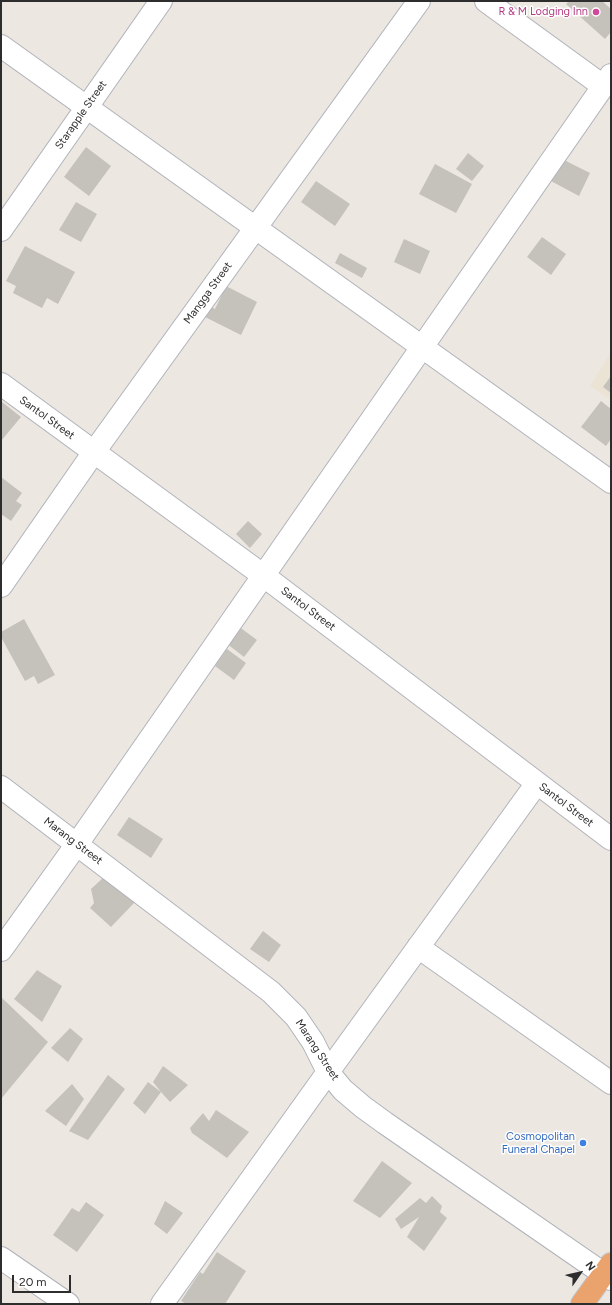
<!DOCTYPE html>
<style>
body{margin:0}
#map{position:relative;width:612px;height:1305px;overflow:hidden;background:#ece7e1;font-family:Figtree,sans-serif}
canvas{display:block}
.frame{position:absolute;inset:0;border:2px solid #2d2d2d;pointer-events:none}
.north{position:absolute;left:560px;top:1253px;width:40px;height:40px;-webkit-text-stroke:3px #fff;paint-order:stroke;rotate:56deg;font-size:11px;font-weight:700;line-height:16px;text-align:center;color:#2d2d2d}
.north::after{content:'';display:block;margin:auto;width:14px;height:18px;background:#2d2d2d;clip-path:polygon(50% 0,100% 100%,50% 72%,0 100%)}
.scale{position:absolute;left:12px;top:1275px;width:59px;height:18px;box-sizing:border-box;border:2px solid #2d2d2d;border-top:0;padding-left:5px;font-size:12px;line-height:14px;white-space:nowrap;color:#2d2d2d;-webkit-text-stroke:3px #fff;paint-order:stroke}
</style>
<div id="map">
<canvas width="612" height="1305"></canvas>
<div class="frame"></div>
<div class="north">N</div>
<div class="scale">20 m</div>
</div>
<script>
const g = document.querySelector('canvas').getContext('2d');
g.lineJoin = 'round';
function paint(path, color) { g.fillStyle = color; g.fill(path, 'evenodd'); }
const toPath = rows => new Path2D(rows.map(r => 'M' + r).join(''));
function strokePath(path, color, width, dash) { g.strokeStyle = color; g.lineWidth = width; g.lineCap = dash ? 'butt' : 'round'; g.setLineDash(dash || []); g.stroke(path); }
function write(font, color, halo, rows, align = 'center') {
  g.font = font + ' Figtree,sans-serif'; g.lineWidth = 3; g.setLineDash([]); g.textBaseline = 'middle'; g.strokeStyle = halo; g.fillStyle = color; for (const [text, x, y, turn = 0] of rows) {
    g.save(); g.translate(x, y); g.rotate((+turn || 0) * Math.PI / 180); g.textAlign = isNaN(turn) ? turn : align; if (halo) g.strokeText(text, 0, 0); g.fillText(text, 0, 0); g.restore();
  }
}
paint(toPath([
 [611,352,611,400,590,386]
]), '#ebe3d3');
paint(toPath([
 [569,1,602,1,611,9,611,32,605,39,566,4],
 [86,147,111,166,89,196,64,177],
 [468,153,484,166,472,181,456,169],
 [562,159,590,173,579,196,551,181],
 [435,164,472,184,456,213,419,194],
 [316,181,350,204,335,226,301,202],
 [76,202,97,214,81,242,59,230],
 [542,237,566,254,551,275,527,257],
 [404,239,430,251,420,274,394,262],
 [25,246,75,272,58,304,47,298,42,308,13,293,16,286,6,281],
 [340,253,367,268,362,278,335,263],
 [226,286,257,302,241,335,203,316,208,305,215,309],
 [611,376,611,393,603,387],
 [601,401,611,409,611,439,606,446,581,427],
 [2,402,21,417,1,441,1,404],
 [1,477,22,493,16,501,22,505,11,521,1,514],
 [248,521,262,534,250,548,236,534],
 [24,619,55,675,38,684,34,676,25,681,1,637,1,632],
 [238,626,257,640,244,657,226,643],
 [227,649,246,663,234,680,215,666],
 [129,817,163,839,151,858,117,835],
 [105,876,135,902,111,927,90,908,94,903,91,889],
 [263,931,281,945,269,962,250,949],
 [37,970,62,986,42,1022,14,999],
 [1,997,48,1042,1,1099],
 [70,1028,83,1039,68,1062,51,1048],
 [163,1066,188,1085,170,1102,161,1092,145,1114,133,1103,148,1082,161,1092,153,1082],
 [108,1075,125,1089,88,1140,69,1131],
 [72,1084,84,1099,66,1126,45,1111],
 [216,1110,249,1132,227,1158,192,1133,190,1128,203,1113,209,1121],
 [382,1161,412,1183,380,1218,353,1201],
 [432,1196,442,1206,440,1212,447,1218,424,1251,407,1237,419,1217,401,1229,395,1219,420,1198,426,1203],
 [165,1201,183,1213,167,1234,154,1224],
 [86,1202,104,1215,77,1252,53,1235,72,1208,79,1212],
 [217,1252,246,1271,225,1304,186,1304,181,1301,200,1272,203,1274]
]), '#c5c2bc');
const minor = toPath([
 [486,1,603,86],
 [1,46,611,482],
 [1,230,161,1],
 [1,384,264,576,611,839],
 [1,586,94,452,419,1],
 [1,787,271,992,296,1017,313,1042,328,1072,343,1090,363,1107,385,1123,611,1279],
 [418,947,611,1083],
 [1,950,77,844,611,75],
 [1,1258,68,1304],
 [162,1304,328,1072,537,783]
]);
const highway = toPath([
 [582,1304,611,1264]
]);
strokePath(minor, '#b1b3bb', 24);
strokePath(highway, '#c4c4c4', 24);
strokePath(minor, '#fff', 22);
strokePath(highway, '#eba36d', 22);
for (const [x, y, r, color] of [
 [596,12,4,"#d1479c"],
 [583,1143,4,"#3f7fe0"]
]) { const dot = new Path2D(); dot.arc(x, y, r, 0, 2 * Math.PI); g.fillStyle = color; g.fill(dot); strokePath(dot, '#fff', 1.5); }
write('11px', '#b23c85', '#fff', [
 ["R & M Lodging Inn",588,12]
], 'right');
write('11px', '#2d2d2d', '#fff', [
 ["Starapple Street",81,115,-55],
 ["Mangga Street",208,293,-54],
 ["Santol Street",47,418,36],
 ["Santol Street",308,609,37],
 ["Santol Street",566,805,37],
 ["Marang Street",73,841,37],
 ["Marang Street",317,1050,57]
]);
write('11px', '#366cbe', '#fff', [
 ["Cosmopolitan",575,1137],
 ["Funeral Chapel",575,1150]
], 'right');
</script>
